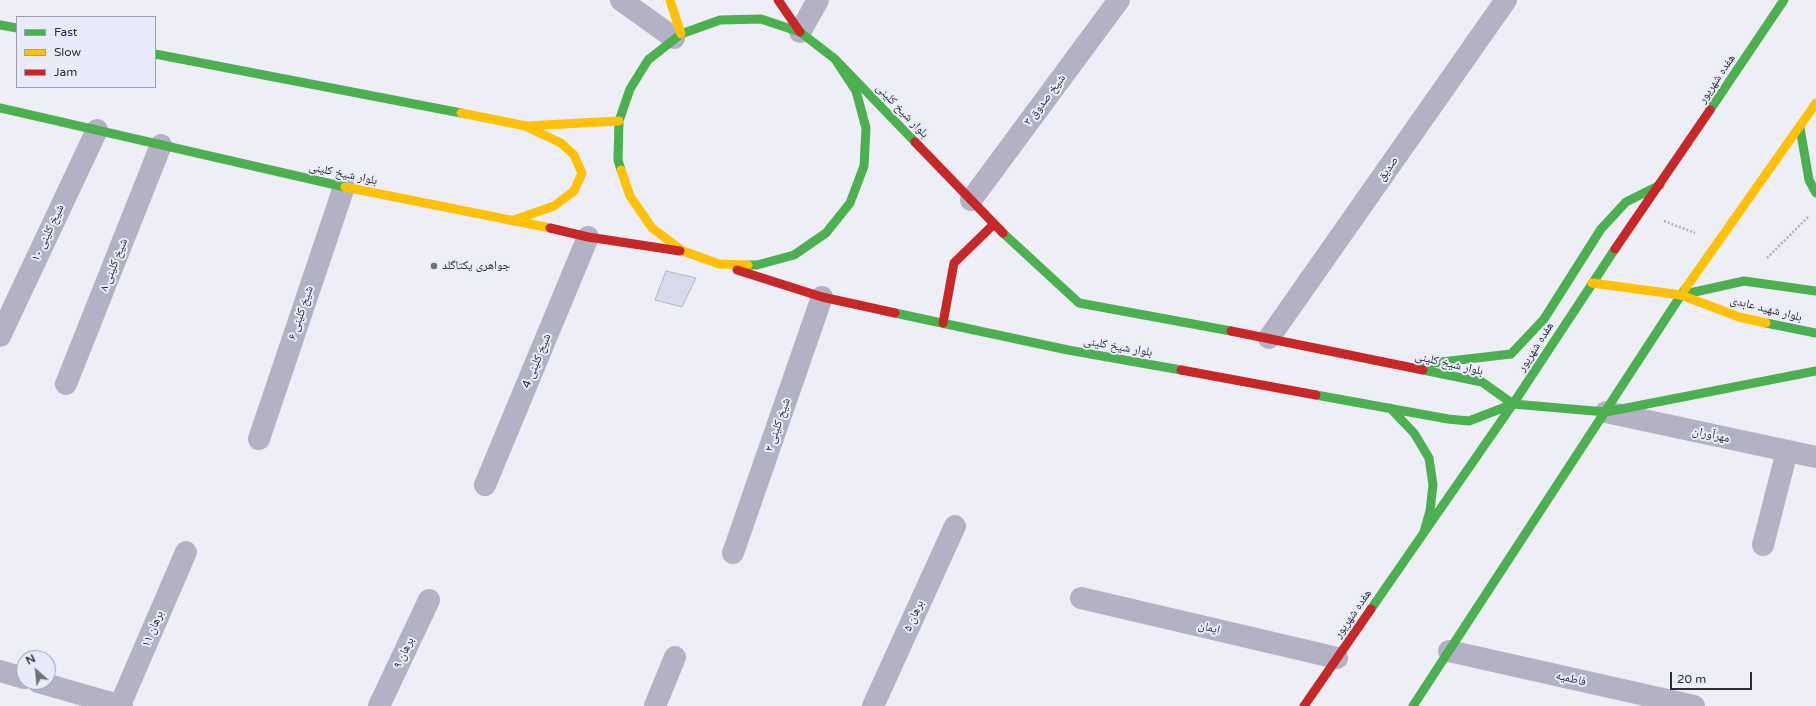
<!DOCTYPE html>
<meta charset="utf-8">
<style>
body{margin:0}
#map{position:relative;width:1816px;height:706px;overflow:hidden;background:#edeef6;font-family:"Varela Round",sans-serif}
canvas{display:block}
.legend{position:absolute;left:16px;top:16px;width:140px;height:72px;box-sizing:border-box;background:#e9ebfa;border:1px solid #9e9faa;margin:0;padding:5px 7px;list-style:none;font-size:12px;color:#2d2e33}
.legend li{display:flex;align-items:center;gap:8px;height:20px}
.legend b{width:20px;border:1px solid #9e9faa}
.north{position:absolute;left:16px;top:650px;width:40px;height:40px;box-sizing:border-box;background:#e9ebfa;border:1px solid #9e9faa;border-radius:50%;rotate:333deg;font-size:11px;font-weight:700;line-height:16px;text-align:center;color:#2d2e33}
.north::after{content:'';display:block;margin:auto;width:14px;height:18px;background:#707177;clip-path:polygon(50% 0,100% 100%,50% 72%,0 100%)}
.scale{position:absolute;left:1670px;top:672px;width:82px;height:18px;box-sizing:border-box;border:2px solid #2d2e33;border-top:0;padding-left:5px;font-size:12px;line-height:14px;white-space:nowrap;color:#2d2e33;-webkit-text-stroke:3px #e9ebfa;paint-order:stroke}
</style>
<div id="map">
<canvas width="1816" height="706"></canvas>
<ul class="legend">
<li><b style="height:5px;background:#4caf50"></b>Fast</li>
<li><b style="height:5px;background:#ffc107"></b>Slow</li>
<li><b style="height:5px;background:#c62828"></b>Jam</li>
</ul>
<div class="north">N</div>
<div class="scale">20 m</div>
</div>
<script>
const g = document.querySelector('canvas').getContext('2d');
g.lineJoin = 'round';
function paint(path, color) { g.fillStyle = color; g.fill(path, 'evenodd'); }
const toPath = rows => new Path2D(rows.map(r => 'M' + r).join(''));
function strokePath(path, color, width, dash) { g.strokeStyle = color; g.lineWidth = width; g.lineCap = dash ? 'butt' : 'round'; g.setLineDash(dash || []); g.stroke(path); }
function write(font, color, halo, rows, align = 'center') {
  g.font = font + ' "Varela Round","Noto Naskh Arabic",sans-serif'; g.lineWidth = 4; g.setLineDash([]); g.textBaseline = 'middle'; g.strokeStyle = halo; g.fillStyle = color; for (const [text, x, y, turn = 0] of rows) {
    g.save(); g.translate(x, y); g.rotate((+turn || 0) * Math.PI / 180); g.textAlign = isNaN(turn) ? turn : align; if (halo) g.strokeText(text, 0, 0); g.fillText(text, 0, 0); g.restore();
  }
}
const building = toPath([
 [666,271,696,278,682,307,655,300,666,271]
]);
paint(building, '#d8d9ec');
strokePath(building, '#b5b6bc', 1);
strokePath(toPath([
 [1664,221,1695,233],
 [1767,258,1809,216]
]), '#b2b2bf', 2.5, [2, 2]);
strokePath(toPath([
 [621,0,674,38],
 [800,32,818,0],
 [971,200,1119,0],
 [0,336,97,130],
 [1269,338,1506,0],
 [66,384,161,145],
 [1606,412,1816,457],
 [259,439,344,187],
 [485,485,588,237],
 [1763,545,1787,451],
 [733,553,822,297],
 [1081,598,1337,658],
 [1449,651,1694,706],
 [0,671,24,678],
 [38,682,122,706],
 [120,705,186,552],
 [379,706,429,600],
 [655,706,675,657],
 [873,706,955,526]
]), '#b2b2c4', 22);
strokePath(toPath([
 [0,25,17,28],
 [155,54,461,113],
 [0,108,345,187],
 [1710,110,1784,0],
 [1800,128,1809,180,1816,193],
 [621,170,618,160,619,121,630,89,648,60,681,34,720,20,761,19,800,32,835,59,915,142],
 [1003,233,1079,303,1231,331],
 [748,265,757,265,794,255,826,233,850,203,864,166,866,128,856,91,835,59],
 [1681,295,1744,281,1816,291],
 [895,313,1068,350,1181,370],
 [1766,323,1816,333],
 [1424,364,1511,354,1544,319,1601,229,1626,202,1660,185],
 [1423,370,1482,382,1513,404],
 [1316,395,1448,419,1469,421,1513,404,1606,412,1816,371],
 [1390,408,1414,433,1429,458,1433,485,1430,511,1424,532],
 [1371,609,1513,404,1615,249],
 [1413,706,1685,289]
]), '#4caf50', 9);
strokePath(toPath([
 [670,0,681,34],
 [461,113,526,126,619,121],
 [621,170,630,196,652,228,683,251,719,264,748,265],
 [345,187,550,228],
 [514,220,554,206,574,191,582,173,574,155,561,143,527,127],
 [1592,283,1681,295,1739,317,1766,323],
 [1685,289,1816,103]
]), '#ffc107', 9);
strokePath(toPath([
 [778,0,800,32],
 [915,142,1003,233],
 [550,228,588,237,680,251],
 [1615,249,1710,110],
 [737,270,822,297,895,313],
 [943,323,954,263,994,224],
 [1231,331,1423,370],
 [1181,370,1316,395],
 [1304,706,1371,609]
]), '#c62828', 9);
for (const [x, y, r, color] of [
 [434,266,4,"#707177"]
]) { const dot = new Path2D(); dot.arc(x, y, r, 0, 2 * Math.PI); g.fillStyle = color; g.fill(dot); strokePath(dot, '#e9ebfa', 1.5); }
write('12px', '#2d2e33', '#e9ebfa', [
 ["هفده شهریور",1717,79,-56],
 ["شیخ صدوق ۳",1045,100,-53],
 ["بلوار شیخ کلینی",902,111,46],
 ["صدیق",1388,169,-55],
 ["بلوار شیخ کلینی",343,174,12],
 ["شیخ کلینی ۱۰",48,233,-65],
 ["شیخ کلینی ۸",114,265,-68],
 ["بلوار شهید عابدی",1766,309,14],
 ["شیخ کلینی ۶",301,313,-71],
 ["بلوار شیخ کلینی",1118,347,10],
 ["هفده شهریور",1536,347,-57],
 ["شیخ کلینی 4",537,361,-68],
 ["بلوار شیخ کلینی",1449,364,13],
 ["شیخ کلینی ۲",778,425,-71],
 ["مهرآوران",1711,435,12],
 ["هفده شهریور",1353,614,-55],
 ["برهان ۵",914,616,-66],
 ["ایمان",1209,628,13],
 ["برهان ۱۱",153,629,-67],
 ["برهان ۹",404,653,-65],
 ["فاطمیه",1571,679,13]
]);
write('12px', '#2d2e33', '#e9ebfa', [
 ["جواهری یکتاگلد",442,266]
], 'left');
</script>
